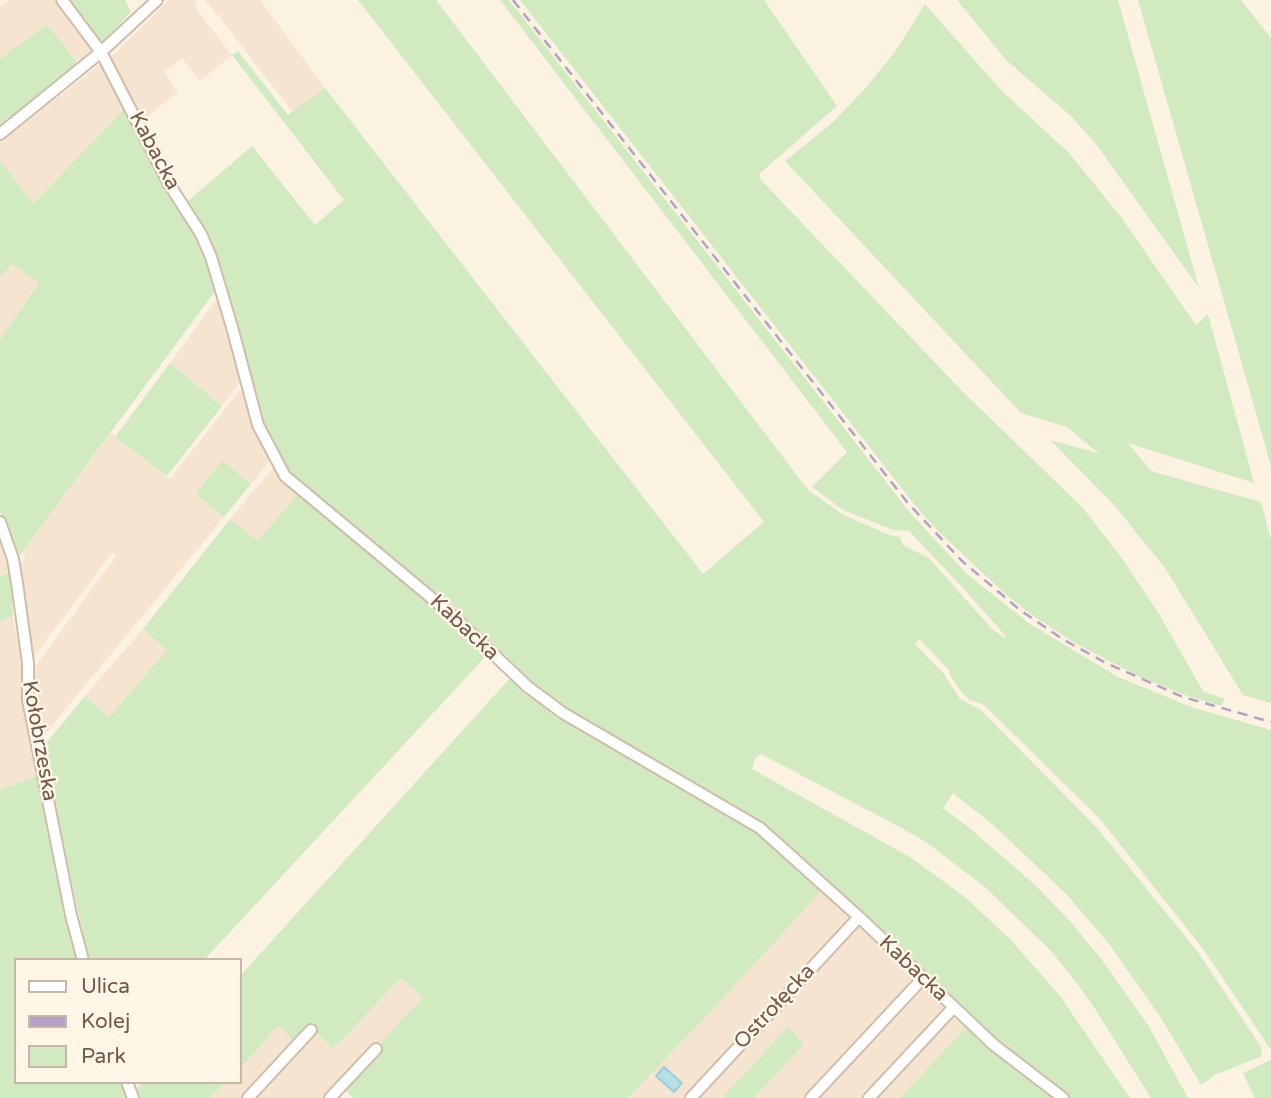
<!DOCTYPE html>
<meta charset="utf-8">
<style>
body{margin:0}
#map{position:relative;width:1271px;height:1098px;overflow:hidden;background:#fcf2e2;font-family:"Varela Round",sans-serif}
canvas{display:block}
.legend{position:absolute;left:14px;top:958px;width:228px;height:126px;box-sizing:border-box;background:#fff6e8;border:2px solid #c7b7a8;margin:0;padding:9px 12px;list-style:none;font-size:21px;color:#745848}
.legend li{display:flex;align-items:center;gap:14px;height:35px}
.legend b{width:35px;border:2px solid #c7b7a8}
</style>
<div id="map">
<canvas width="1271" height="1098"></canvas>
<ul class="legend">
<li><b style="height:9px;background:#fff"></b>Ulica</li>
<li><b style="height:9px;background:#b4a1c5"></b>Kolej</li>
<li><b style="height:19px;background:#d1eac0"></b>Park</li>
</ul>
</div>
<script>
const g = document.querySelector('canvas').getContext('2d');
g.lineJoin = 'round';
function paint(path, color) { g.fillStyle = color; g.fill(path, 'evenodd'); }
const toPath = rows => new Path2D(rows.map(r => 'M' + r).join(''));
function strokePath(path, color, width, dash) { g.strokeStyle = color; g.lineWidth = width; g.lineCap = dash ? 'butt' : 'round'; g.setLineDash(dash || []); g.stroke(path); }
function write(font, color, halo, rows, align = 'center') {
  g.font = font + ' "Varela Round",sans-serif'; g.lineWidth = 5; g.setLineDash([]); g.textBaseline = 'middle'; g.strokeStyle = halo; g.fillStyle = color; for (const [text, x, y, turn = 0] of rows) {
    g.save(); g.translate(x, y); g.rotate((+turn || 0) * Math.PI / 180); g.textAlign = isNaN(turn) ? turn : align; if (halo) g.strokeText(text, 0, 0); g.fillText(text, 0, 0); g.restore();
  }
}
paint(toPath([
 [10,0,58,0,63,11,66,10,71,18,73,27,79,27,97,50,78,64,47,24,0,59,0,8],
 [169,0,195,0,197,10,232,55,200,81,182,58,164,72,178,92,143,120,110,58],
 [205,0,260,0,325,88,293,112,223,22,220,15,217,15],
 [100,64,103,64,128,105,33,204,0,160,0,143],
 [12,264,39,283,0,340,0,277],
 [217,299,241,376,239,383,222,406,170,363],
 [244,390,270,455,269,462,251,484,222,460,196,494,224,517,45,734,32,671,116,556,112,553,34,656,30,657,18,567,26,558,22,552,111,433,170,479,239,391],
 [274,467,297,495,258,542,230,519],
 [0,542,11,572,0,576],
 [13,616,20,657,24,701,40,775,0,790,0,621],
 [143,629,167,650,109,717,85,696],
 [821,891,853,917,686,1098,628,1098,742,978],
 [859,923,915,978,914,982,806,1098,754,1098,804,1044,788,1027,722,1098,694,1098],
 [401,978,423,997,389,1035,379,1045,376,1043,325,1098,251,1098,313,1031,333,1049],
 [922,985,946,1007,943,1013,865,1098,814,1098],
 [952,1016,966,1027,900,1098,872,1098],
 [278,1026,296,1043,245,1098,210,1098,225,1082,240,1082,240,1068]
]), '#f4e4d0');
paint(toPath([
 [67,0,125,0,131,12,103,42,98,42],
 [358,0,436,0,808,490,844,515,889,535,900,537,903,545,929,558,992,629,1006,639,1003,633,963,588,909,531,893,530,843,510,812,487,847,452,500,0,509,0,912,515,967,574,1030,624,1118,677,1194,708,1271,730,1271,1050,1204,950,1100,819,984,705,970,700,962,693,950,675,949,670,919,639,915,644,944,674,960,699,981,710,1097,828,1198,952,1261,1047,1262,1056,1215,1075,1201,1085,1161,1018,1109,944,1067,895,1025,855,992,824,953,793,943,808,967,826,1033,883,1069,920,1102,960,1148,1025,1188,1098,1151,1098,1095,1009,1076,982,1050,950,986,888,926,842,896,825,761,754,756,757,752,769,910,857,965,897,1011,940,1060,996,1130,1098,1067,1098,1020,1061,971,1017,865,915,764,827,566,708,519,674,456,608,350,525,297,478,276,455,258,415,252,388,187,202,252,146,315,225,344,200,232,55,238,51,288,115,325,88,703,574,764,522],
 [520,0,764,0,837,106,759,174,761,180,963,392,1082,507,1121,557,1159,614,1203,691,1225,699,1221,706,1185,695,1140,677,1075,643,1029,613,1003,592,939,532,918,509],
 [957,0,1118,0,1199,288,1096,144,1071,116,1007,61],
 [1138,0,1241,0,1271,38,1271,466],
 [925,4,1001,90,1069,153,1121,217,1196,325,1208,314,1254,483,1128,443,1151,471,1261,502,1271,540,1271,703,1243,695,1165,568,1114,505,1050,440,1098,453,1067,427,1021,413,785,161,832,123,865,89,897,49],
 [47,24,78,64,0,125,0,59],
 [128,105,197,237,216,290,17,559,0,511,0,340,39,283,12,264,0,277,0,160,33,204],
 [170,363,222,406,167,476,115,437],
 [222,460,251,484,224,517,196,494],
 [297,495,413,585,487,655,204,960,89,960,59,827,45,755,47,742,85,696,109,717,167,650,143,629,230,519,258,541],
 [11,572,13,616,0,621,0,576],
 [511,677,758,833,821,891,742,978,628,1098,353,1098,344,1089,383,1049,379,1045,423,997,401,978,333,1049,310,1027,296,1043,278,1026,240,1068,240,976],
 [40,775,79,960,16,960,16,1082,121,1082,127,1098,0,1098,0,790],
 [788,1027,804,1044,754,1098,722,1098],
 [966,1027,1020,1074,1053,1098,900,1098],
 [1271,1060,1271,1098,1255,1098,1243,1073],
 [143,1082,225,1082,210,1098,136,1098,134,1092]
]), '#d1eac0');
const water = toPath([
 [664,1067,682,1083,674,1092,656,1076,664,1067]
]);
paint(water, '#b6dfe6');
strokePath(water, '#9cced8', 2);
const minor = toPath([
 [62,0,101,52,169,184,201,234,211,257,232,327,258,425,285,476,452,615,528,687,563,713,760,828,859,917,994,1045,1063,1098],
 [0,134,101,52,157,0],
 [0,522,13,559,17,583,28,663,28,700,71,915,83,960],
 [127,1082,133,1098],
 [248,1098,311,1030],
 [330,1098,376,1049],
 [691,1098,859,917],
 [811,1098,923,978],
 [869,1098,954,1007]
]);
strokePath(minor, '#d0bcab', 14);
strokePath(minor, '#fff', 10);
strokePath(toPath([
 [513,0,907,502,962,561,1020,610,1064,640,1106,663,1183,697,1271,722]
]), '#b4a1c5', 2.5, [10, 7]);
write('21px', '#745848', '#fff6e8', [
 ["Kabacka",154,151,62],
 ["Kabacka",464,628,43],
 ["Kołobrzeska",39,741,80],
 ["Kabacka",913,969,43],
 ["Ostrołęcka",775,1007,-47]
]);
</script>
